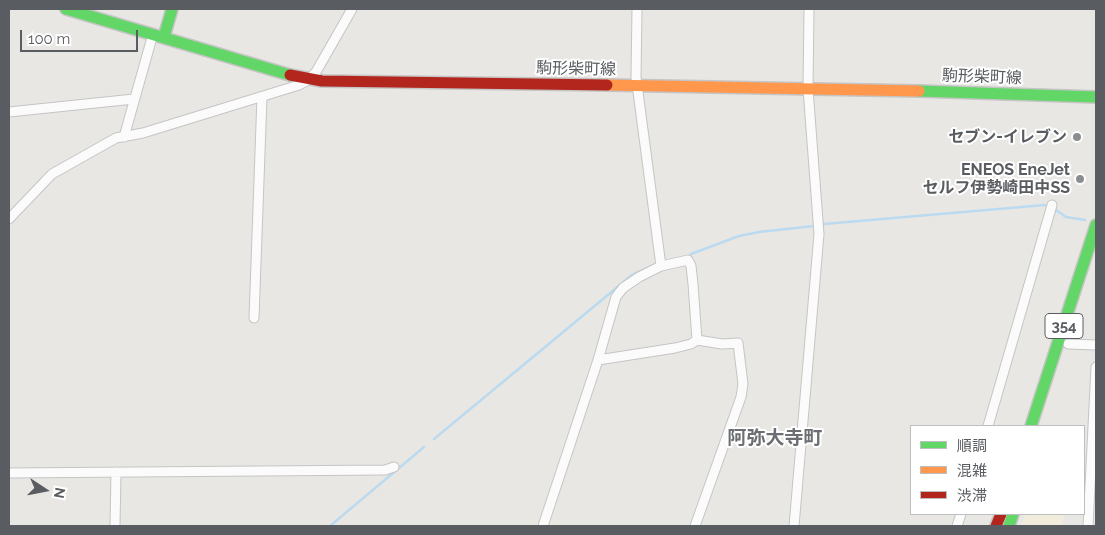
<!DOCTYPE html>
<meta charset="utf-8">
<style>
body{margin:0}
#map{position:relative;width:1105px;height:535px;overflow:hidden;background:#e9e7e3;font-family:Raleway,"Noto Sans JP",sans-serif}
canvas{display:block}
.frame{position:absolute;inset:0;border:10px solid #595c60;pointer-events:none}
.legend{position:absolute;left:910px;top:425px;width:175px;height:90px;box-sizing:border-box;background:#fff;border:1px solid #bdbebf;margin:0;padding:6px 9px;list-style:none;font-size:15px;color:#595c60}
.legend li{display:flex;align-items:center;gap:10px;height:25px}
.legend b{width:25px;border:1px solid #bdbebf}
.north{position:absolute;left:20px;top:465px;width:50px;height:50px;-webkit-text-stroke:4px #fff;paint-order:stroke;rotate:101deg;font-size:14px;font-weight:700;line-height:20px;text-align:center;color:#595c60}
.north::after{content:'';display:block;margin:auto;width:18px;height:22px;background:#595c60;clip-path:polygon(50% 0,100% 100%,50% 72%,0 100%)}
.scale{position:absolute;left:20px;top:30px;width:118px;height:22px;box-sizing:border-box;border:2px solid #595c60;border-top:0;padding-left:6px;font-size:15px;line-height:18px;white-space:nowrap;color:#595c60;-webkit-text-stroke:4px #fff;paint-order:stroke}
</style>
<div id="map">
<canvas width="1105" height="535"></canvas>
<div class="frame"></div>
<ul class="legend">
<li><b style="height:6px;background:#63d668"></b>順調</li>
<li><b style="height:6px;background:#ff974d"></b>混雑</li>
<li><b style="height:6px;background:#b3261e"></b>渋滞</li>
</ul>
<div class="north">N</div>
<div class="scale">100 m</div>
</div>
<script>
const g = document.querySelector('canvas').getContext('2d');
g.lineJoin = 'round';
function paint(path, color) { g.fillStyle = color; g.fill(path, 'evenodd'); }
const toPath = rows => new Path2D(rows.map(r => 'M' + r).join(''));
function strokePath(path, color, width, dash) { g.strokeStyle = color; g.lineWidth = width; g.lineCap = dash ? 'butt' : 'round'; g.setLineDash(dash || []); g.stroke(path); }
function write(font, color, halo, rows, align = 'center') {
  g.font = font + ' Raleway,"Noto Sans JP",sans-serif'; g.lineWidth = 4; g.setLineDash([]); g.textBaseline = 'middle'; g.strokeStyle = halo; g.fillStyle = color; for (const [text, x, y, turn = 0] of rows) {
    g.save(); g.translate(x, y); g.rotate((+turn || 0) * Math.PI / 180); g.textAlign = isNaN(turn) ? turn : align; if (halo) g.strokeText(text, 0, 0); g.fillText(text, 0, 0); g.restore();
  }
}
paint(toPath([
 [1025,514,1065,514,1061,526,1021,526]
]), '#f2ecdc');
strokePath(toPath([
 [1056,210,1066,217,1085,220],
 [824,224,1045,205],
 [691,254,739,236,759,232,814,226],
 [434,439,632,275,652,266],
 [330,526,424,447]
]), '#bbdaf0', 2.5);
const street = toPath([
 [637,9,636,77,661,266],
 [9,112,134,99],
 [124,137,153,34],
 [9,219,52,174,116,138,143,133,299,85,308,80,316,72,352,9],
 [254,318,262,97],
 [1068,344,1096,345],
 [598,360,675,348,691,344,697,340,722,344,738,343,743,384,741,397,695,526],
 [988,426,1052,205],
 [9,473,385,470,394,467],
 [115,526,116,472],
 [543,526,598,360,616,297,623,288,639,277,661,266,688,260,691,266,693,284,697,340],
 [794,526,819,234,808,89,809,9],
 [957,526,961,514],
 [1088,526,1096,367]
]);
const fast = toPath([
 [66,9,290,75],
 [164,37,172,9],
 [919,91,1096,97],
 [1031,426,1096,225],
 [1009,526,1013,514]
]);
const slow = toPath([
 [607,85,919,91]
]);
const jam = toPath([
 [290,75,322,81,607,85],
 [996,526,1001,514]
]);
strokePath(street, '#c5c5c5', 11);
strokePath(fast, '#c5c5c5', 14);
strokePath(slow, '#c5c5c5', 14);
strokePath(jam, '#c5c5c5', 14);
strokePath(street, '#fcfbfb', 9);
strokePath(fast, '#63d668', 11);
strokePath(slow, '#ff974d', 11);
strokePath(jam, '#b3261e', 11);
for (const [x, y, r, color] of [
 [1077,137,5,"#8b8d8e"],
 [1080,179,5,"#8b8d8e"]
]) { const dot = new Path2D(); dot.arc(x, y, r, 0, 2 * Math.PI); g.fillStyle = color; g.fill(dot); strokePath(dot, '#fff', 2); }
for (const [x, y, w] of [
 [1064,326,38]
]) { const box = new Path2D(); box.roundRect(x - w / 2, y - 12.5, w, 25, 4); g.fillStyle = '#fff'; g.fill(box); strokePath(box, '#595c60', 1); }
write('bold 15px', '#595c60', null, [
 ["354",1064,326]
]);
write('16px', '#595c60', '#fff', [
 ["駒形柴町線",576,69,1],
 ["駒形柴町線",982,77,2]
]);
write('bold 16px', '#595c60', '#fff', [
 ["セブン-イレブン",1067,137],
 ["ENEOS EneJet",1070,170],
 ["セルフ伊勢崎田中SS",1070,188]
], 'right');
write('bold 19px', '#6b6e72', '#fff', [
 ["阿弥大寺町",775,438]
]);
</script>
